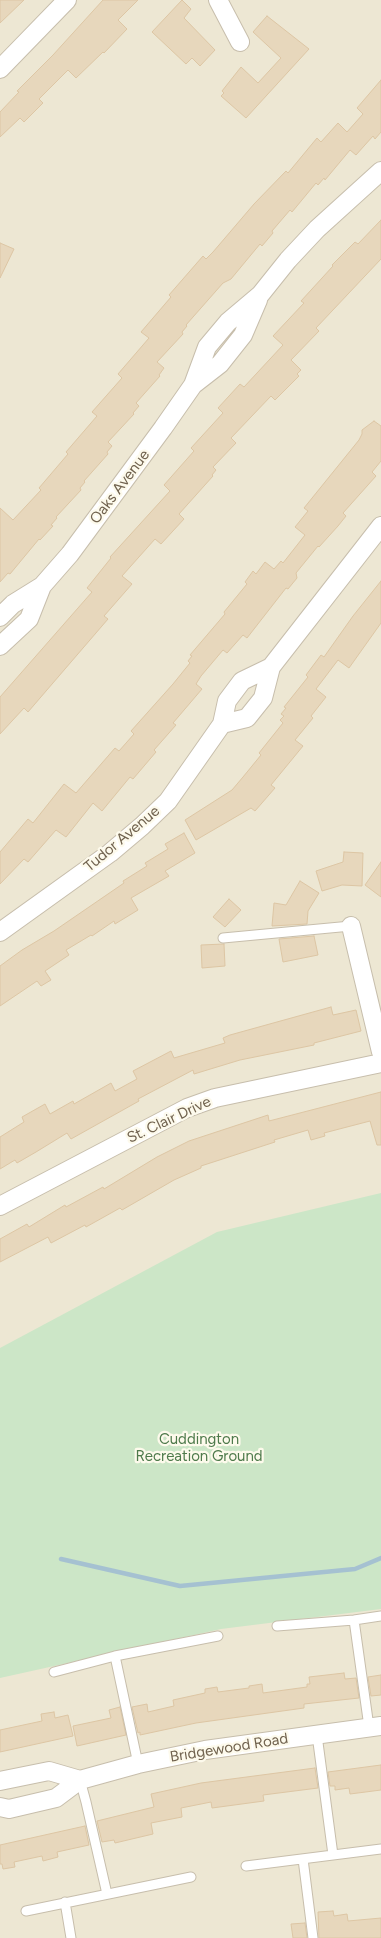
<!DOCTYPE html>
<style>
body{margin:0}
canvas{display:block;background:#faf6e7}
</style>
<canvas width="381" height="1938"></canvas>
<script>
const g = document.querySelector('canvas').getContext('2d');
g.lineJoin = 'round';
function paint(path, color) { g.fillStyle = color; g.fill(path, 'evenodd'); }
const toPath = rows => new Path2D(rows.map(r => 'M' + r).join(''));
function strokePath(path, color, width, dash) { g.strokeStyle = color; g.lineWidth = width; g.lineCap = dash ? 'butt' : 'round'; g.setLineDash(dash || []); g.stroke(path); }
function write(font, color, halo, rows, align = 'center') {
  g.font = font + ' Figtree,sans-serif'; g.lineWidth = 4.5; g.setLineDash([]); g.textBaseline = 'middle'; g.strokeStyle = halo; g.fillStyle = color; for (const [text, x, y, turn = 0] of rows) {
    g.save(); g.translate(x, y); g.rotate((+turn || 0) * Math.PI / 180); g.textAlign = isNaN(turn) ? turn : align; if (halo) g.strokeText(text, 0, 0); g.fillText(text, 0, 0); g.restore();
  }
}
paint(toPath([
 [0,0,381,0,381,1938,0,1938]
]), '#ede7d3');
paint(toPath([
 [381,1193,381,1609,221,1629,0,1678,0,1348,217,1232]
]), '#cce6c7');
strokePath(toPath([
 [61,1559,180,1586,355,1569,381,1558]
]), '#a5c1d1', 4.5);
const building = toPath([
 [0,0,24,0,0,23,0,0],
 [103,0,138,0,118,20,127,29,104,53,103,52,76,78,68,70,39,99,43,103,24,122,20,118,0,137,0,112,19,92,17,91,53,55,103,0],
 [182,0,191,9,184,18,215,50,200,66,192,58,186,64,152,32,182,0],
 [267,16,309,49,246,118,221,96,224,93,222,91,241,67,258,83,281,58,253,32,267,16],
 [381,80,381,132,375,139,373,136,356,155,350,150,325,180,324,178,318,185,316,183,292,212,290,210,272,231,273,233,262,246,260,244,231,279,223,283,186,325,187,326,182,332,183,334,157,362,164,368,159,375,160,376,136,403,139,406,133,413,134,414,108,442,112,446,107,452,108,454,84,481,85,482,80,488,81,490,56,517,57,518,51,525,53,526,40,540,39,539,10,574,8,573,0,582,0,508,13,520,41,490,39,488,68,454,66,452,97,416,92,412,122,378,118,374,149,338,141,332,171,297,169,295,203,256,206,259,213,252,254,204,286,171,288,173,317,138,321,142,338,123,347,132,363,114,357,108,381,80],
 [381,220,381,259,316,328,319,331,291,360,301,370,297,374,299,376,275,400,271,396,231,438,236,443,213,467,216,470,212,475,213,476,179,514,184,519,161,544,155,539,122,576,132,584,104,616,108,619,28,712,24,708,0,734,0,697,92,592,87,588,111,558,110,557,170,491,164,485,194,451,191,448,223,413,218,408,240,384,244,387,283,345,273,336,304,303,301,301,333,266,332,265,355,242,358,244,381,220],
 [0,243,14,249,0,278,0,243],
 [374,421,381,426,381,461,372,472,376,476,343,513,346,516,338,526,319,547,318,546,296,573,297,578,288,589,286,588,247,638,243,635,227,653,223,650,201,676,196,684,202,689,173,723,176,725,154,750,156,752,133,779,130,777,102,811,93,803,66,837,56,830,28,862,24,859,0,884,0,852,28,819,33,823,64,784,76,793,115,748,119,751,134,734,131,731,173,684,190,663,188,661,192,656,190,655,225,614,224,612,247,584,245,582,253,571,256,574,265,562,274,569,281,561,283,563,305,535,295,527,308,511,304,508,359,440,362,434,362,430,374,421],
 [381,581,381,623,349,668,338,660,316,689,326,697,311,716,313,718,295,740,303,746,271,785,275,788,255,811,251,808,196,840,185,820,232,790,243,777,261,755,259,753,283,723,280,720,284,716,281,714,286,708,284,707,308,677,306,675,321,655,324,657,353,616,381,581],
 [184,833,195,853,165,871,169,876,131,898,138,910,115,924,114,921,92,936,91,935,66,950,69,955,45,971,51,980,41,986,37,981,0,1006,0,966,22,950,54,931,124,883,123,881,147,866,145,863,168,849,165,844,184,833],
 [344,852,363,853,362,886,342,885,322,891,316,871,343,862,344,852],
 [381,862,381,897,365,885,381,862],
 [300,881,319,893,308,911,307,924,272,926,274,903,286,905,300,881],
 [229,899,241,910,225,927,213,917,229,899],
 [314,936,318,955,283,962,279,939,314,936],
 [224,944,225,966,202,968,201,945,224,944],
 [331,1007,333,1015,356,1010,361,1031,314,1043,314,1045,240,1060,194,1074,193,1070,138,1099,139,1101,71,1139,67,1133,36,1152,17,1163,15,1160,0,1169,0,1137,24,1122,22,1117,45,1104,50,1114,73,1101,74,1104,111,1083,115,1091,137,1079,133,1071,171,1051,174,1058,225,1043,223,1038,230,1035,331,1007],
 [381,1092,381,1145,377,1145,370,1121,324,1133,325,1136,311,1140,308,1130,274,1140,275,1142,201,1166,201,1168,174,1180,122,1210,120,1208,86,1227,85,1225,51,1243,48,1237,0,1262,0,1239,27,1224,29,1227,65,1205,66,1207,103,1187,104,1189,157,1157,189,1141,268,1115,269,1121,381,1092],
 [344,1673,345,1679,356,1678,359,1698,304,1704,304,1708,196,1723,140,1735,140,1732,138,1733,132,1707,147,1704,148,1712,174,1706,173,1700,205,1693,205,1689,217,1687,218,1692,249,1688,249,1686,262,1684,263,1693,307,1687,307,1684,310,1684,309,1677,344,1673],
 [381,1675,381,1695,371,1696,368,1677,381,1675],
 [120,1707,126,1735,77,1746,73,1726,111,1718,109,1710,120,1707],
 [54,1712,55,1718,68,1715,73,1736,0,1752,0,1730,42,1721,41,1714,54,1712],
 [381,1765,381,1790,350,1794,349,1788,335,1790,335,1786,330,1786,328,1772,381,1765],
 [315,1768,318,1788,263,1795,264,1801,212,1808,211,1802,181,1808,182,1817,151,1823,153,1834,115,1843,114,1840,102,1842,97,1821,154,1807,151,1794,201,1783,315,1768],
 [85,1826,89,1845,57,1852,58,1857,43,1861,42,1856,14,1862,15,1867,3,1869,2,1864,0,1864,0,1845,85,1826],
 [333,1911,334,1916,347,1914,348,1921,381,1918,381,1938,319,1938,318,1912,333,1911],
 [305,1923,307,1938,293,1938,291,1924,305,1923]
]);
paint(building, '#e7d7bc');
strokePath(building, '#ddc6a4', 1);
const service = toPath([
 [223,938,351,926],
 [354,1620,369,1727],
 [277,1626,354,1620,381,1616],
 [115,1656,138,1764],
 [54,1672,115,1656,218,1636],
 [317,1735,333,1855],
 [80,1780,86,1802,107,1894],
 [303,1859,313,1938],
 [246,1866,381,1849],
 [65,1902,71,1938],
 [26,1911,191,1877]
]);
const minor = toPath([
 [218,0,240,42],
 [0,69,67,0],
 [193,385,220,364,243,335,258,300],
 [0,617,13,604,42,586,70,554,163,428,193,385,207,347,228,322,260,295,288,260,317,229,381,171],
 [0,646,29,619,42,586],
 [222,724,247,718,263,698,271,667,381,526],
 [351,926,381,1052],
 [0,932,110,853,142,826,168,801,222,724,227,701,242,681,271,667],
 [0,1206,187,1108,215,1098,381,1063],
 [0,1781,49,1771,80,1780],
 [0,1807,9,1809,56,1798,80,1780,138,1764,205,1750,381,1726]
]);
strokePath(service, '#c7beac', 11);
strokePath(minor, '#c7beac', 20);
strokePath(service, '#fff', 9);
strokePath(minor, '#fff', 18);
write('15px', '#70624e', '#fdfaec', [
 ["Oaks Avenue",120,487,-53],
 ["Tudor Avenue",122,839,-40],
 ["St. Clair Drive",169,1120,-25],
 ["Bridgewood Road",229,1748,-9]
]);
write('15px', '#4e7a4b', '#fdfaec', [
 ["Cuddington",199,1440],
 ["Recreation Ground",199,1457]
]);
</script>
